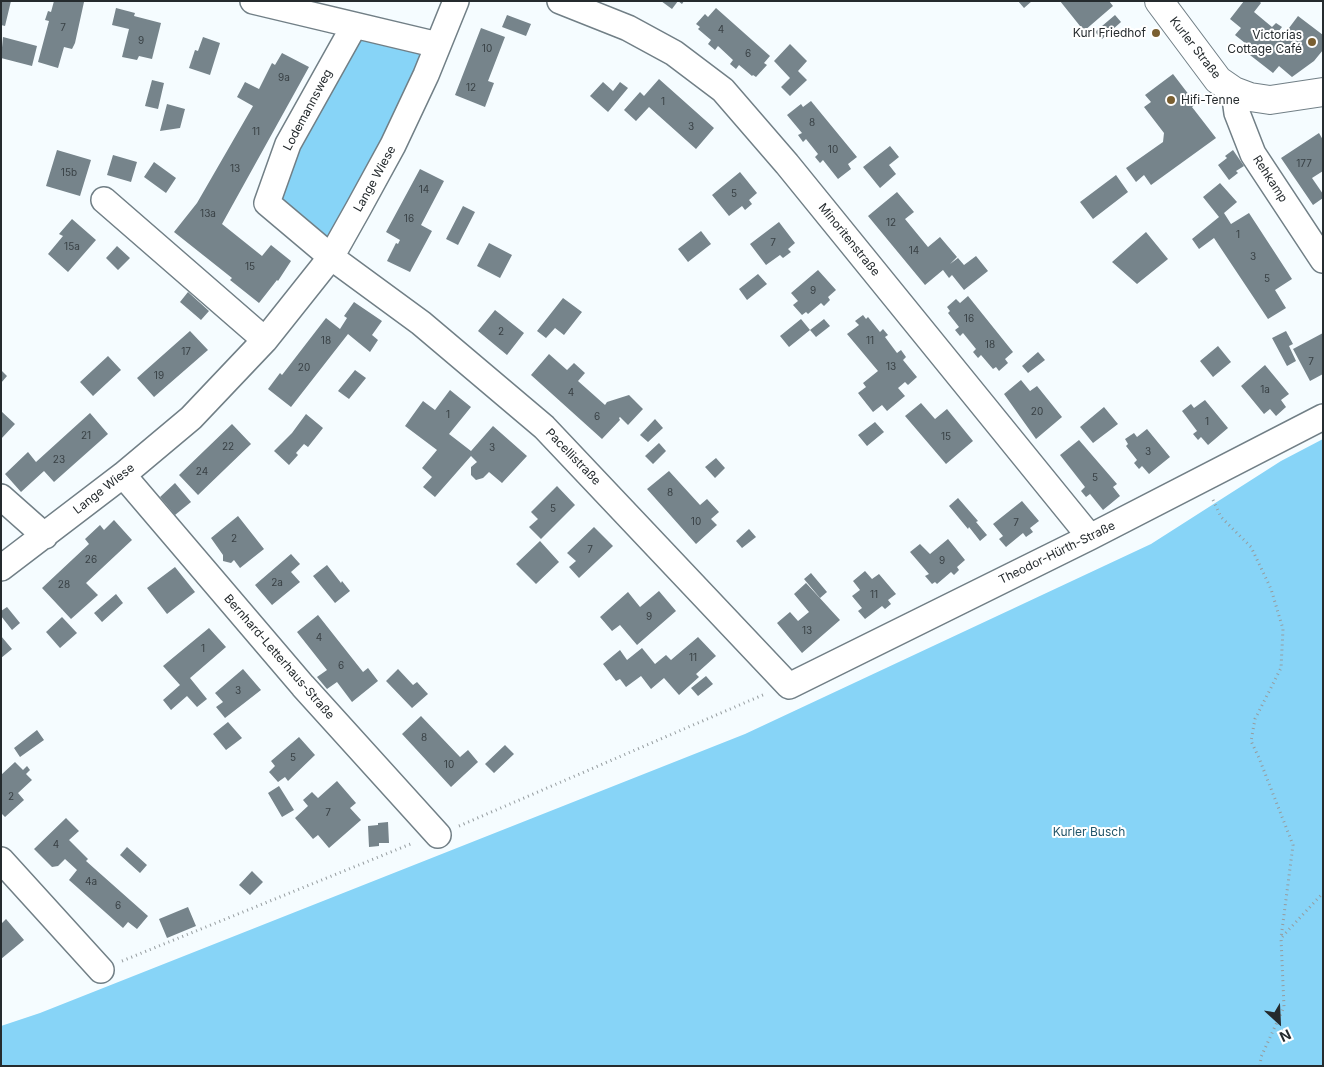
<!DOCTYPE html>
<meta charset="utf-8">
<style>
body{margin:0}
#map{position:relative;width:1324px;height:1067px;overflow:hidden;background:#f5fcff;font-family:Inter,sans-serif}
canvas{display:block}
.frame{position:absolute;inset:0;border:2px solid #252b2e;pointer-events:none}
.north{position:absolute;left:1254px;top:997px;width:50px;height:50px;-webkit-text-stroke:4px #fff;paint-order:stroke;rotate:155deg;font-size:14px;font-weight:700;line-height:20px;text-align:center;color:#252b2e}
.north::after{content:'';display:block;margin:auto;width:18px;height:22px;background:#252b2e;clip-path:polygon(50% 0,100% 100%,50% 72%,0 100%)}
</style>
<div id="map">
<canvas width="1324" height="1067"></canvas>
<div class="frame"></div>
<div class="north">N</div>
</div>
<script>
const g = document.querySelector('canvas').getContext('2d');
g.lineJoin = 'round';
function paint(path, color) { g.fillStyle = color; g.fill(path, 'evenodd'); }
const toPath = rows => new Path2D(rows.map(r => 'M' + r).join(''));
function strokePath(path, color, width, dash) { g.strokeStyle = color; g.lineWidth = width; g.lineCap = dash ? 'butt' : 'round'; g.setLineDash(dash || []); g.stroke(path); }
function write(font, color, halo, rows, align = 'center') {
  g.font = font + ' Inter,sans-serif'; g.lineWidth = 4; g.setLineDash([]); g.textBaseline = 'middle'; g.strokeStyle = halo; g.fillStyle = color; for (const [text, x, y, turn = 0] of rows) {
    g.save(); g.translate(x, y); g.rotate((+turn || 0) * Math.PI / 180); g.textAlign = isNaN(turn) ? turn : align; if (halo) g.strokeText(text, 0, 0); g.fillText(text, 0, 0); g.restore();
  }
}
paint(toPath([
 [354,26,437,45,330,256,267,203],
 [1323,439,1323,1066,1,1066,1,1026,40,1013,745,734,1151,544,1281,461]
]), '#87d4f7');
paint(toPath([
 [1,1,11,1,5,26,1,25],
 [54,1,84,2,75,43,72,49,64,47,58,68,38,62,49,21,45,20,48,11,51,12],
 [661,1,684,1,682,4,678,1,672,9],
 [1018,1,1032,1,1024,8],
 [1060,1,1109,1,1113,6,1084,31],
 [1244,1,1259,1,1261,3,1254,12,1272,27,1276,23,1282,27,1278,32,1283,36,1298,16,1323,35,1323,50,1314,61,1292,77,1279,66,1273,73,1241,48,1245,43,1235,35,1241,28,1230,19],
 [116,8,135,13,134,16,161,23,152,59,139,56,137,60,122,57,129,29,112,25],
 [716,8,770,56,764,63,767,65,756,77,753,75,752,76,739,65,736,69,730,64,733,60,718,46,715,50,708,44,711,40,698,29,700,27,696,24,705,14,708,17],
 [507,15,531,24,526,36,502,27],
 [1115,15,1121,22,1102,39,1095,32],
 [481,28,505,37,488,81,494,83,485,107,455,95],
 [3,37,37,46,32,66,1,58],
 [203,37,220,43,210,75,189,68,195,50,198,51],
 [790,44,807,61,798,71,807,80,790,96,781,87,790,78,774,61],
 [282,53,309,67,222,224,262,256,271,245,291,261,278,281,277,280,259,303,230,280,232,278,174,232,197,203,253,106,237,97,245,82,259,89,272,63,275,65],
 [1173,74,1196,104,1192,107,1216,138,1151,185,1144,175,1136,182,1126,168,1163,142,1164,133,1144,107,1151,102,1145,95],
 [659,79,714,128,696,149,649,107,636,121,624,110,640,92,644,96],
 [152,80,164,83,158,109,145,106],
 [603,82,613,91,620,82,628,88,608,112,590,96],
 [811,101,857,157,848,164,851,169,838,179,823,160,820,163,815,157,818,154,806,139,803,142,798,135,802,133,787,115,801,104,803,107],
 [167,104,185,109,180,128,160,131],
 [1319,133,1323,140,1323,171,1312,178,1323,194,1323,198,1313,205,1281,158],
 [890,146,899,157,889,165,896,174,880,188,863,167],
 [57,150,91,160,80,196,46,186],
 [1233,150,1244,166,1236,171,1238,173,1229,180,1218,165,1227,158,1225,156],
 [113,155,137,162,131,182,107,175],
 [154,162,176,178,166,193,144,177],
 [420,169,444,181,421,225,432,231,410,272,387,261,396,243,398,244,400,240,386,232],
 [740,172,757,193,749,200,752,204,745,210,742,206,729,216,712,195],
 [1116,175,1128,192,1093,219,1080,202],
 [1220,183,1237,202,1224,213,1231,224,1249,213,1292,279,1275,290,1286,308,1268,319,1214,238,1199,249,1192,239,1219,217,1203,197],
 [897,192,914,212,905,219,928,247,940,237,957,257,950,264,958,258,964,265,976,256,988,271,964,290,952,275,949,278,943,270,925,285,868,216],
 [463,206,475,212,458,245,446,239],
 [72,219,96,240,68,272,48,254,63,236,59,234],
 [779,222,795,243,788,249,791,252,783,258,780,255,766,265,750,244],
 [701,231,711,244,688,262,678,249],
 [1146,232,1168,259,1137,284,1112,262],
 [489,243,512,255,500,278,477,266],
 [117,246,130,258,118,270,106,258],
 [818,270,836,290,828,297,830,300,824,306,821,303,808,314,806,312,802,315,793,305,798,301,791,293],
 [758,274,767,284,747,300,739,289],
 [188,292,209,311,201,320,180,302],
 [968,296,1013,352,1005,359,1008,363,999,371,996,367,993,369,981,355,978,358,973,352,976,349,963,333,960,336,955,330,959,327,948,313,950,311,947,307,956,299,960,303],
 [563,298,582,312,564,335,555,328,546,338,537,331],
 [354,302,382,321,372,335,378,340,370,352,348,334,291,407,268,389,280,373,282,375,326,318,340,329,347,318,344,316],
 [495,310,524,333,507,355,478,331],
 [863,315,866,319,868,317,880,332,883,329,888,335,885,337,897,353,901,350,906,357,903,360,917,377,908,385,905,382,898,388,905,396,887,411,882,405,873,412,858,393,866,387,863,383,878,371,847,334,859,325,855,321],
 [801,319,810,330,789,347,780,336],
 [824,319,830,326,816,337,810,330],
 [190,331,208,350,154,397,137,378],
 [1286,331,1293,344,1289,346,1296,361,1287,366,1272,338],
 [1323,333,1323,374,1310,381,1293,349],
 [1218,346,1231,362,1213,377,1200,361],
 [1038,352,1045,360,1028,373,1022,366],
 [549,354,567,370,574,363,585,373,578,381,605,405,607,402,629,395,643,409,628,425,620,417,619,418,620,420,602,439,531,375],
 [108,356,121,370,93,396,80,382],
 [1265,365,1289,394,1281,400,1286,407,1276,416,1270,409,1264,414,1241,386],
 [1,370,7,376,1,383],
 [355,370,366,378,349,399,338,391],
 [1021,380,1030,391,1037,386,1062,417,1036,439,1004,394],
 [450,390,471,407,449,434,471,451,493,426,527,456,502,483,489,472,483,478,476,480,471,475,471,467,477,462,471,456,435,497,423,487,432,477,422,468,437,450,405,426,423,401,435,410],
 [1205,400,1228,428,1208,445,1201,437,1198,440,1193,434,1197,431,1182,411,1191,404,1194,408],
 [921,403,935,419,947,409,973,441,946,464,905,416],
 [1104,407,1118,424,1093,443,1080,427],
 [1,411,15,424,1,439],
 [90,413,108,434,54,482,44,471,21,492,5,474,28,452,36,462],
 [306,414,323,428,308,447,304,444,296,453,298,455,289,465,274,451,292,433],
 [655,419,663,428,648,442,640,435],
 [875,422,884,432,867,446,858,435],
 [232,424,251,444,198,495,179,475],
 [1147,429,1170,457,1149,474,1142,466,1139,469,1134,463,1137,460,1126,446,1128,444,1125,439,1134,433,1137,437],
 [1079,440,1117,484,1113,487,1120,496,1103,510,1090,494,1086,497,1081,491,1085,487,1060,455],
 [659,443,666,451,653,464,645,456],
 [716,458,725,468,715,478,705,467],
 [669,471,700,505,707,499,719,512,711,519,717,525,696,544,647,489],
 [175,483,191,502,175,515,160,497],
 [557,486,575,505,541,539,529,527,538,519,531,512],
 [958,498,978,521,976,522,987,535,980,541,969,527,968,529,949,506],
 [1022,501,1039,521,1030,528,1033,532,1026,537,1023,533,1006,547,999,539,1003,536,993,524],
 [238,516,264,549,240,568,234,560,231,563,223,561,223,555,211,538],
 [114,520,132,540,86,583,98,595,71,619,42,588,89,544,85,539,100,525,104,530],
 [594,527,613,546,579,578,569,567,576,561,567,553],
 [749,529,756,537,742,548,736,541],
 [948,539,965,560,957,567,959,570,954,575,951,572,937,584,935,582,932,584,925,576,929,574,910,552,920,544,930,554],
 [540,541,559,562,536,584,516,564],
 [291,554,300,564,291,572,300,582,272,605,255,585],
 [327,565,341,583,342,581,350,591,335,603,313,576],
 [175,567,195,592,167,614,147,588],
 [865,571,872,579,879,574,896,594,888,600,891,604,885,609,882,606,865,619,858,611,862,608,852,596,860,590,853,581],
 [811,573,827,592,820,598,804,579],
 [806,583,840,620,802,653,777,623,790,612,798,621,809,612,794,594],
 [659,591,676,611,637,645,620,625,612,631,600,617,628,592,640,607],
 [116,594,123,603,102,622,94,613],
 [7,607,20,623,12,630,1,616,1,611],
 [318,615,363,672,368,668,378,681,352,702,337,682,327,689,317,677,327,670,297,632],
 [62,617,77,633,60,648,46,632],
 [209,628,226,647,190,678,207,699,197,707,187,696,171,710,163,700,180,685,163,666],
 [1,636,12,649,1,658],
 [698,637,716,656,696,674,699,677,679,695,664,678,651,689,641,676,626,687,620,679,616,681,603,664,620,650,627,660,642,648,655,664,666,655,671,660],
 [243,669,261,690,225,718,216,707,223,702,215,693],
 [398,669,413,685,417,682,428,694,412,708,386,681],
 [706,676,713,684,698,696,691,688],
 [421,716,460,757,468,750,478,762,451,787,402,734],
 [228,722,242,738,226,750,213,734],
 [37,730,44,740,20,757,14,748],
 [299,737,315,755,288,781,285,777,278,782,269,772,275,766,271,761],
 [505,745,514,754,494,773,485,764],
 [15,762,23,770,27,766,30,770,26,774,32,780,18,793,24,800,5,817,1,813,1,775],
 [337,781,356,803,350,808,361,820,329,848,318,835,313,839,295,818,308,806,303,800,312,792,318,798],
 [279,786,294,810,282,817,268,793],
 [66,818,79,831,69,840,88,859,86,861,148,916,137,929,128,922,123,928,69,880,77,870,65,859,58,866,52,867,34,849],
 [388,822,389,843,379,843,379,846,369,847,368,826,378,825,378,823],
 [127,847,147,865,140,873,120,855],
 [252,871,263,882,250,895,239,885],
 [188,907,196,926,167,938,159,919],
 [6,919,24,940,1,959,1,924]
]), '#76848b');
const minor = toPath([
 [253,1,438,45],
 [560,1,628,28,674,53,723,90,787,164,1090,537],
 [354,26,288,144,267,203,331,257,421,323,544,427,789,686,1090,537,1323,417],
 [1234,91,1237,113,1253,154,1323,260],
 [104,200,265,340],
 [123,475,303,686,438,835],
 [1,497,45,536],
 [1,568,123,475,191,418,265,340,331,257,358,209,393,145,426,75,456,1],
 [1,860,101,970]
]);
const major = toPath([
 [1159,1,1218,80,1234,91,1250,97,1270,100,1323,92]
]);
strokePath(minor, '#717f86', 28);
strokePath(major, '#717f86', 30);
strokePath(toPath([
 [1213,500,1221,517,1251,547,1271,589,1283,629,1281,668,1255,719,1251,741,1259,758,1293,845,1281,938],
 [459,826,765,694],
 [122,961,413,843],
 [1260,1066,1261,1057,1284,1007,1281,938,1323,893]
]), '#959c9f', 3, [1, 4]);
strokePath(minor, '#fff', 25);
strokePath(major, '#fff', 28);
for (const [x, y, r, color] of [
 [1156,33,5,"#7a5f31"],
 [1312,42,5,"#7a5f31"],
 [1171,100,5,"#7a5f31"]
]) { const dot = new Path2D(); dot.arc(x, y, r, 0, 2 * Math.PI); g.fillStyle = color; g.fill(dot); strokePath(dot, '#fff', 2); }
write('10px', '#394145', null, [
 ["7",63,28],
 ["4",721,30],
 ["9",141,41],
 ["10",487,49],
 ["6",748,54],
 ["9a",284,78],
 ["12",471,88],
 ["1",663,102],
 ["8",812,123],
 ["3",691,127],
 ["11",256,132],
 ["10",833,150],
 ["177",1304,164],
 ["13",235,169],
 ["15b",69,173],
 ["14",424,190],
 ["5",734,194],
 ["13a",208,214],
 ["16",409,219],
 ["12",891,223],
 ["1",1238,235],
 ["7",773,243],
 ["15a",72,247],
 ["14",914,251],
 ["3",1253,257],
 ["15",250,267],
 ["5",1267,279],
 ["9",813,291],
 ["16",969,319],
 ["2",501,332],
 ["18",326,341],
 ["11",870,341],
 ["18",990,345],
 ["17",186,352],
 ["7",1311,362],
 ["13",891,367],
 ["20",304,368],
 ["19",159,376],
 ["1a",1265,390],
 ["4",571,393],
 ["20",1037,412],
 ["1",448,415],
 ["6",597,417],
 ["1",1207,422],
 ["21",86,436],
 ["15",946,437],
 ["22",228,447],
 ["3",492,448],
 ["3",1148,452],
 ["23",59,460],
 ["24",202,472],
 ["5",1095,478],
 ["8",670,493],
 ["5",553,509],
 ["10",696,522],
 ["7",1016,523],
 ["2",234,539],
 ["7",590,550],
 ["26",91,560],
 ["9",942,561],
 ["2a",277,583],
 ["28",64,585],
 ["11",874,595],
 ["9",649,617],
 ["13",807,631],
 ["4",319,638],
 ["1",203,649],
 ["11",693,658],
 ["6",341,666],
 ["3",238,691],
 ["8",424,738],
 ["5",293,758],
 ["10",449,765],
 ["2",11,797],
 ["7",328,813],
 ["4",56,845],
 ["4a",91,882],
 ["6",118,906]
]);
write('12px', '#252b2e', '#fff', [
 ["Kurl Friedhof",1146,33],
 ["Victorias",1302,35],
 ["Cottage Café",1302,49],
 ["Hifi-Tenne",1181,100,"left"]
], 'right');
write('12px', '#252b2e', '#fff', [
 ["Kurler Straße",1195,48,52],
 ["Lodemannsweg",308,110,-62],
 ["Lange Wiese",375,179,-61],
 ["Rehkamp",1270,179,57],
 ["Minoritenstraße",849,240,51],
 ["Pacellistraße",573,457,46],
 ["Lange Wiese",104,489,-38],
 ["Theodor-Hürth-Straße",1057,553,-26],
 ["Bernhard-Letterhaus-Straße",279,657,49]
]);
write('12px', '#23566b', '#fff', [
 ["Kurler Busch",1089,832]
]);
</script>
